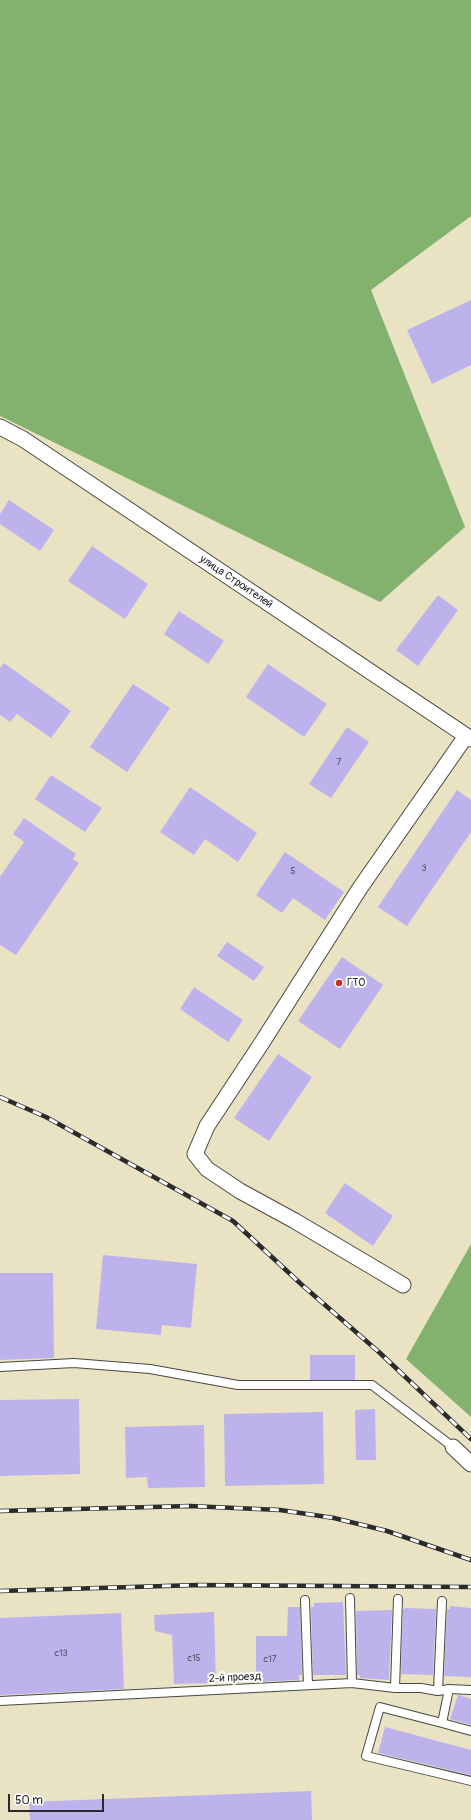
<!DOCTYPE html>
<meta charset="utf-8">
<style>
body{margin:0}
#map{position:relative;width:471px;height:1820px;overflow:hidden;background:#e9e3c3;font-family:Pangolin,sans-serif}
canvas{display:block}
.scale{position:absolute;left:8px;top:1794px;width:96px;height:18px;box-sizing:border-box;border:2px solid #2b2b2b;border-top:0;padding-left:5px;font-size:12px;line-height:14px;white-space:nowrap;color:#2b2b2b;-webkit-text-stroke:3px #fff;paint-order:stroke}
</style>
<div id="map">
<canvas width="471" height="1820"></canvas>
<div class="scale">50 m</div>
</div>
<script>
const g = document.querySelector('canvas').getContext('2d');
g.lineJoin = 'round';
function paint(path, color) { g.fillStyle = color; g.fill(path, 'evenodd'); }
const toPath = rows => new Path2D(rows.map(r => 'M' + r).join(''));
function strokePath(path, color, width, dash) { g.strokeStyle = color; g.lineWidth = width; g.lineCap = dash ? 'butt' : 'round'; g.setLineDash(dash || []); g.stroke(path); }
function write(font, color, halo, rows, align = 'center') {
  g.font = font + ' Pangolin,sans-serif'; g.lineWidth = 4; g.setLineDash([]); g.textBaseline = 'middle'; g.strokeStyle = halo; g.fillStyle = color; for (const [text, x, y, turn = 0] of rows) {
    g.save(); g.translate(x, y); g.rotate((+turn || 0) * Math.PI / 180); g.textAlign = isNaN(turn) ? turn : align; if (halo) g.strokeText(text, 0, 0); g.fillText(text, 0, 0); g.restore();
  }
}
paint(toPath([
 [0,0,471,0,471,216,371,290,465,527,380,602,0,416],
 [471,1244,471,1417,406,1359]
]), '#82b26d');
paint(toPath([
 [471,300,471,365,432,384,407,330],
 [9,500,54,530,40,551,0,524,0,514],
 [92,546,148,584,125,619,68,581],
 [438,595,458,610,418,666,396,650],
 [179,611,224,641,208,664,164,634],
 [4,663,71,711,51,738,17,714,10,722,0,715,0,668],
 [268,664,327,704,304,737,246,697],
 [133,684,170,708,127,772,90,747],
 [347,727,369,742,331,798,309,784],
 [51,775,102,808,85,832,35,799],
 [190,787,257,833,238,862,205,839,194,855,160,832],
 [457,790,471,800,471,832,407,926,378,907],
 [24,818,76,854,73,859,79,863,16,955,0,945,0,877,24,842,13,834],
 [285,852,344,892,325,920,293,898,282,913,256,895],
 [227,942,264,967,254,981,217,956],
 [342,957,383,985,340,1049,298,1021],
 [194,987,243,1020,228,1042,180,1009],
 [278,1054,312,1077,269,1141,234,1118],
 [345,1183,393,1216,373,1246,325,1213],
 [103,1255,197,1264,191,1328,162,1325,161,1335,96,1329],
 [0,1273,53,1273,54,1358,0,1360],
 [310,1355,355,1355,355,1380,310,1380],
 [79,1399,80,1474,0,1476,0,1400],
 [375,1409,376,1460,356,1460,355,1410],
 [323,1412,324,1484,225,1486,224,1414],
 [204,1425,205,1487,148,1488,147,1477,126,1478,125,1427],
 [343,1602,346,1675,313,1675,311,1607,314,1607,314,1603],
 [450,1606,471,1608,471,1677,444,1676,447,1609,450,1609],
 [288,1607,300,1607,302,1675,299,1675,299,1680,256,1682,256,1636,287,1636],
 [406,1608,436,1609,433,1675,401,1674,403,1609],
 [392,1610,389,1680,360,1678,360,1675,357,1675,356,1611],
 [214,1612,216,1683,174,1684,172,1635,155,1631,154,1615],
 [121,1613,124,1689,0,1695,0,1618],
 [458,1695,471,1699,471,1725,450,1719],
 [385,1727,471,1750,471,1775,378,1753],
 [311,1791,312,1820,30,1820,29,1802]
]), '#beb2ed');
const lane = toPath([
 [0,1367,74,1363,150,1369,238,1385,372,1385,453,1447],
 [350,1598,352,1683],
 [305,1600,308,1685],
 [395,1688,398,1599],
 [449,1689,442,1723,471,1731],
 [438,1691,442,1601],
 [0,1701,352,1683,395,1688,421,1688,438,1691,449,1689,471,1690],
 [442,1723,380,1707,366,1756,471,1781]
]);
const street = toPath([
 [0,427,23,439,471,739],
 [403,1285,295,1221,240,1191,207,1169,195,1154,207,1126,263,1041,360,888,466,736],
 [453,1447,471,1464]
]);
strokePath(lane, '#484742', 10);
strokePath(street, '#484742', 17);
strokePath(lane, '#fff', 8);
strokePath(street, '#fff', 15);
const rail = toPath([
 [0,1097,46,1117,233,1221,301,1284,380,1353,471,1439],
 [0,1511,190,1506,280,1510,334,1518,387,1531,471,1560],
 [0,1591,198,1585,471,1587]
]);
strokePath(rail, '#2b2b2b', 4.5);
strokePath(rail, '#fff', 3, [9]);
for (const [x, y, r, color] of [
 [339,983,4,"#c8321e"]
]) { const dot = new Path2D(); dot.arc(x, y, r, 0, 2 * Math.PI); g.fillStyle = color; g.fill(dot); strokePath(dot, '#fff', 1.5); }
write('9px', '#504d5c', null, [
 ["7",339,763],
 ["3",424,869],
 ["5",293,872],
 ["с13",61,1654],
 ["с15",194,1659],
 ["с17",270,1660]
]);
write('11px', '#2b2b2b', '#fff', [
 ["улица Строителей",236,582,34],
 ["2-й проезд",235,1678,-3]
]);
write('11px', '#2b2b2b', '#fff', [
 ["ГТО",347,983]
], 'left');
</script>
